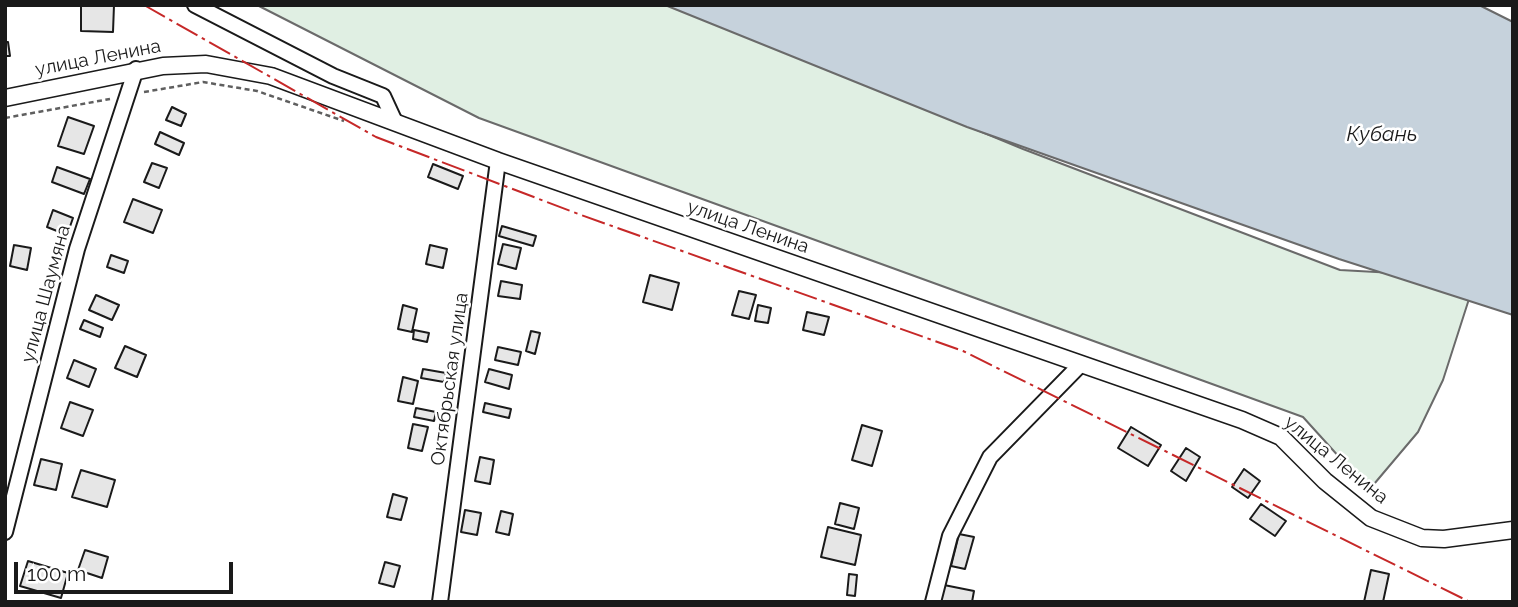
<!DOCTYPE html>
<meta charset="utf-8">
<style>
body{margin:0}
#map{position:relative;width:1518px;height:607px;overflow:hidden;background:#fff;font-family:Raleway,sans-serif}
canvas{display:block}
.frame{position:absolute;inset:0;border:7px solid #1a1a1a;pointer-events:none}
.scale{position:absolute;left:14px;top:562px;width:219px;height:32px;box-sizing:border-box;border:4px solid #1a1a1a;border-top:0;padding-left:9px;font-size:21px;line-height:24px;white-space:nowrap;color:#1a1a1a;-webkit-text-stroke:5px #fff;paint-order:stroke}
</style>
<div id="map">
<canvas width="1518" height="607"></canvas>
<div class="frame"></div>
<div class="scale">100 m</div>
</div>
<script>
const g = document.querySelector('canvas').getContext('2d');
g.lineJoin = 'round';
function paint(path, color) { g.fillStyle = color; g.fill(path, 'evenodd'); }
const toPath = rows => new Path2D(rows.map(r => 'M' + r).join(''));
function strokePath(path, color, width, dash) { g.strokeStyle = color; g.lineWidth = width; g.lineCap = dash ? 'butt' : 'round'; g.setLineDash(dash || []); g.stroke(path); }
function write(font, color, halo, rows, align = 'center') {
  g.font = font + ' Raleway,sans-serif'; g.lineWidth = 5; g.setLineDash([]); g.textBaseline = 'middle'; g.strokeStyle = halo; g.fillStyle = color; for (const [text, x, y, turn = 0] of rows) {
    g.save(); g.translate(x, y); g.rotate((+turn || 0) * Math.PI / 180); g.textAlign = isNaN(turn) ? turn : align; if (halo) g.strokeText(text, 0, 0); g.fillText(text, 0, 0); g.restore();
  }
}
const green = toPath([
 [257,5,675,5,1023,149,1340,270,1394,273,1408,268,1469,299,1443,380,1418,432,1369,490,1303,417,479,118,257,5]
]);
paint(green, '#e0efe3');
strokePath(green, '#6a6a6a', 2);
const water = toPath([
 [665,5,1479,5,1513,22,1513,315,1339,259,967,127,665,5]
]);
paint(water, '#c6d2dc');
strokePath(water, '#6a6a6a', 2);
const building = toPath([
 [81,5,114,5,113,32,81,31,81,5],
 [5,42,8,42,10,56,5,56,5,42],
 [172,107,186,114,181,126,166,120,172,107],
 [68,117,94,126,84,154,58,146,68,117],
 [160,132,184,143,179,155,155,144,160,132],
 [152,163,167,168,159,188,144,182,152,163],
 [433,164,463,176,458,189,428,177,433,164],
 [57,167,90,179,84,194,52,182,57,167],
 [133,199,162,210,153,233,124,222,133,199],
 [53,210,73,218,67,235,47,227,53,210],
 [502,226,536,236,533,246,499,236,502,226],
 [503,244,521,248,516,269,498,264,503,244],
 [14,245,31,248,27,270,10,266,14,245],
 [430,245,447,249,443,268,426,264,430,245],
 [111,255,128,261,124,273,107,267,111,255],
 [650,275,679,283,672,310,643,302,650,275],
 [501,281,522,285,520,299,498,296,501,281],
 [739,291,756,295,749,319,732,315,739,291],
 [96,295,119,305,112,320,89,310,96,295],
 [403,305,417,309,412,332,398,329,403,305],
 [758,305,771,308,768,323,755,321,758,305],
 [807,312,829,317,824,335,803,330,807,312],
 [84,320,103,328,100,337,80,329,84,320],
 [414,330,429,333,427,342,413,339,414,330],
 [531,331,540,333,535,354,526,351,531,331],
 [125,346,146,355,137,377,115,368,125,346],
 [498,347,521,352,518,365,495,360,498,347],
 [74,360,96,369,89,387,67,378,74,360],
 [423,369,446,373,444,382,421,378,423,369],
 [489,369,512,375,509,389,485,382,489,369],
 [403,377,418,381,413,404,398,401,403,377],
 [70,402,93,410,83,436,61,428,70,402],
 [485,403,511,409,509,418,483,412,485,403],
 [416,408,436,412,434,421,414,417,416,408],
 [413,424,428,427,422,451,408,448,413,424],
 [862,425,882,431,872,466,852,460,862,425],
 [1131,427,1161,445,1148,466,1118,448,1131,427],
 [1186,448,1200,457,1186,481,1171,471,1186,448],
 [480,457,494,460,490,484,475,481,480,457],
 [41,459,62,464,56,490,34,485,41,459],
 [1244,469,1260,481,1248,498,1232,487,1244,469],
 [81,470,115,480,107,507,72,497,81,470],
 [393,494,407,498,401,520,387,517,393,494],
 [840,503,859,508,854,529,835,524,840,503],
 [1261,504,1286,521,1275,536,1250,519,1261,504],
 [465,510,481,513,477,535,461,532,465,510],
 [501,511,513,514,509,535,496,532,501,511],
 [828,527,861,535,855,565,821,557,828,527],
 [959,534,974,537,965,569,951,566,959,534],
 [85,550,108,557,102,578,78,570,85,550],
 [28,561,68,573,61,598,20,586,28,561],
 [385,562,400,566,394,587,379,583,385,562],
 [1371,570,1389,574,1383,602,1364,602,1371,570],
 [849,574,857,575,855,596,847,595,849,574],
 [944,585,974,591,972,602,940,602,944,585]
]);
paint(building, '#e6e6e6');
strokePath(building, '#1a1a1a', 2);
const minor = toPath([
 [195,5,333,76,383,96,395,122],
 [5,532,77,249,136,69],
 [440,602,498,161],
 [933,602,950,536,990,457,1081,364]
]);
const tertiary = toPath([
 [5,98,163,66,206,64,271,76,498,161,1242,420,1281,437,1325,481,1371,518,1422,538,1444,539,1513,530]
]);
strokePath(minor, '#1a1a1a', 18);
strokePath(tertiary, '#1a1a1a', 19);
strokePath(toPath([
 [144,92,203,82,257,91,344,121],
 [5,118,110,99]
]), '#5f5f5f', 2.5, [5, 3.5]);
strokePath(minor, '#fff', 14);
strokePath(tertiary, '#fff', 16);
strokePath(toPath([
 [144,5,376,137,581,215,963,351,1470,602]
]), '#c62828', 2, [24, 5, 3.5, 5]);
write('19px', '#1a1a1a', '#fff', [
 ["улица Ленина",98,58,-11],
 ["улица Ленина",748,227,19],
 ["улица Шаумяна",46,294,-75],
 ["Октябрьская улица",450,379,-82],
 ["улица Ленина",1336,460,39]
]);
write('italic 21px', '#1a1a1a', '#fff', [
 ["Кубань",1382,135]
]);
</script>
